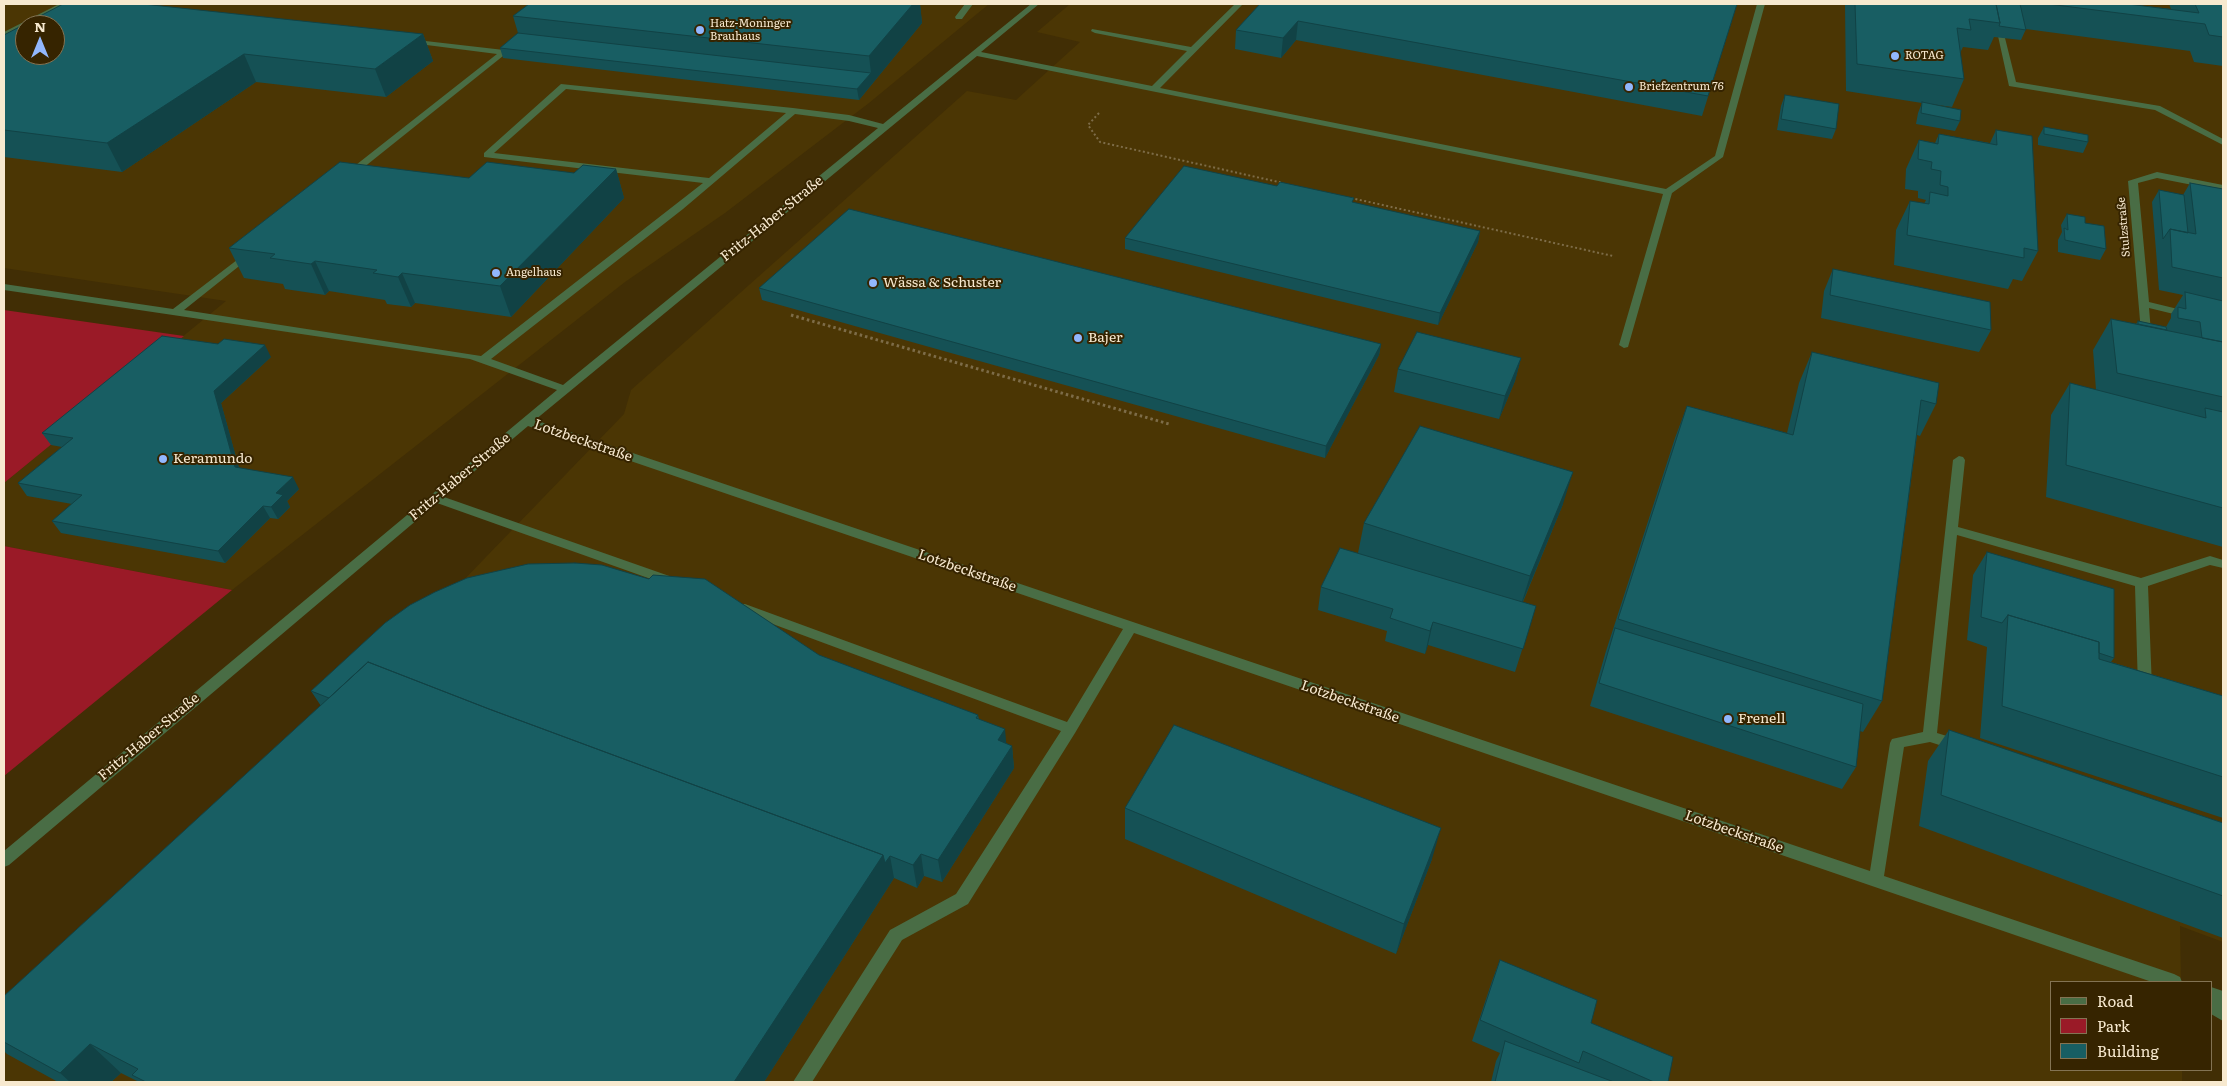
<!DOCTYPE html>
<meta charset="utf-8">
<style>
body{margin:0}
#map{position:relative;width:2227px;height:1086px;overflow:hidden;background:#412e05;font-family:Literata,serif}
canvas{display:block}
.frame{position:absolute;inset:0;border:5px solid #f7e9cf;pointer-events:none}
.legend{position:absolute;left:2050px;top:981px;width:162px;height:90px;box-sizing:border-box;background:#362400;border:1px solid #837353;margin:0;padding:6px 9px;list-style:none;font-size:15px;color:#f7e9cf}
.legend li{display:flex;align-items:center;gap:10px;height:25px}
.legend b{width:25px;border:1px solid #837353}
.north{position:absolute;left:15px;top:15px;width:50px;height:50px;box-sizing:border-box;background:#362400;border:1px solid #837353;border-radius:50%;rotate:0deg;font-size:14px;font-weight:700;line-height:20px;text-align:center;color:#f7e9cf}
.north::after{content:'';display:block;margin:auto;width:18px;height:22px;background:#92b7fd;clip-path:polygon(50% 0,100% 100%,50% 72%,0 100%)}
</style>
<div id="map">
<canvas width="2227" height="1086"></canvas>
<div class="frame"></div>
<ul class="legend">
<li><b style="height:6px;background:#496d45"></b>Road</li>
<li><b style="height:14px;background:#9a1a27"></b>Park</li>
<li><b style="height:14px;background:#185e63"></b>Building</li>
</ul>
<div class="north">N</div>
</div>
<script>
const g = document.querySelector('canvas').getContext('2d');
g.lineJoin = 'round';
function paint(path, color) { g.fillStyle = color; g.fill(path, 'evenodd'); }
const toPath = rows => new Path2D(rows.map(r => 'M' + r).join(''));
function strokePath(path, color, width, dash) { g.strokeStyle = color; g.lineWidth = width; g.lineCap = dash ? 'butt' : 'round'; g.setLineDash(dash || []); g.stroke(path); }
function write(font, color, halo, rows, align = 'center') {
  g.font = font + ' Literata,serif'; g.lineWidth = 4; g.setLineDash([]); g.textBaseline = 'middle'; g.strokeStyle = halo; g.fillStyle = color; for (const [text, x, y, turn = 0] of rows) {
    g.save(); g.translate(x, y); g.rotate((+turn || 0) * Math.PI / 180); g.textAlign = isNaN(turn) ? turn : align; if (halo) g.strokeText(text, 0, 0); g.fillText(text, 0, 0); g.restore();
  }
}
paint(toPath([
 [4,4,989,4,869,103,725,213,625,282,232,590,4,546,4,483,226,301,4,268],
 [25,25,55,25,55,55,25,55],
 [1070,4,2223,4,2223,942,2180,926,2181,982,2051,982,2051,1070,2182,1070,2182,1082,4,1082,4,1004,458,586,624,414,631,390,967,91,1016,100,1080,42,1037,32]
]), '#4b3604');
paint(toPath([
 [4,310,184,336,4,483],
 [4,546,232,590,4,776]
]), '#9a1a27');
strokePath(toPath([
 [1099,113,1088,125,1100,142,1283,183],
 [1351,198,1613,256]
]), '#7d6c48', 2, [2, 2.5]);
strokePath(toPath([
 [791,315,1169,424]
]), '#7d6c48', 3, [2.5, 3]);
paint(toPath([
 [59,4,68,4,4,37,4,32,59,4],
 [965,4,973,4,962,19,956,19,955,17,965,4],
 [1031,4,1039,4,981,52,1152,86,1187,51,1095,33,1091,31,1092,29,1191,47,1235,4,1243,4,1160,88,1666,189,1715,156,1757,4,1765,4,1723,157,1672,193,1628,347,1624,348,1619,345,1663,194,977,56,535,420,1870,871,1890,743,1892,739,1923,732,1953,460,1959,456,1963,457,1965,460,1958,527,2141,578,2210,556,2223,560,2223,568,2210,565,2148,586,2152,688,2150,692,2145,693,2140,692,2138,688,2135,586,1957,535,1937,733,1963,741,1965,745,1963,749,1958,751,1930,742,1904,747,1884,876,2174,974,2180,977,2182,982,2152,982,1134,633,1075,733,968,904,902,940,812,1082,793,1082,890,930,956,894,1061,731,735,610,733,607,735,604,745,604,1067,722,1123,629,528,426,444,497,675,578,676,581,675,584,665,584,437,503,9,865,4,867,4,851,557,390,470,359,4,290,4,284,173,309,250,250,253,251,253,255,184,310,481,356,703,183,484,157,484,153,561,84,793,108,849,115,883,124,1031,4],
 [566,89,786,113,709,178,494,153,566,89],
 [795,114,849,121,878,128,563,385,491,359,683,209,795,114],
 [1998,36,2005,38,2016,82,2160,106,2223,139,2223,145,2155,110,2009,86,1998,36],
 [408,39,504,50,508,52,353,176,347,176,347,172,497,54,411,43,407,41,408,39],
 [2157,172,2223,185,2223,191,2157,178,2138,183,2149,302,2223,320,2223,326,2149,308,2151,332,2146,335,2141,332,2128,181,2157,172],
 [2211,987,2223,991,2223,1021,2211,1014,2211,987]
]), '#496d45');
paint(toPath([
 [529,4,920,4,922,23,859,100,503,58,500,48,518,33,513,16],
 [1260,4,1737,4,1702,116,1296,40,1281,58,1235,49,1236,30],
 [1845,4,2128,4,2171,9,2169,4,2223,4,2223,66,2194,62,2190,51,2026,29,2021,40,1994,37,1988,50,1963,47,1960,53,1964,79,1952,107,1931,104,1960,121,1955,131,1916,124,1918,113,1922,103,1846,91],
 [423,34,433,61,386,97,256,82,122,172,4,157,4,35],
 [1785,95,1836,129,1832,139,1777,130,1781,106],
 [2044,127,2088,142,2083,153,2038,145,2038,138],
 [1996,130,2038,251,2022,281,2013,279,2008,289,1894,265,1896,230,1910,201,1924,204,1926,200,1918,198,1918,191,1905,189,1906,169,1919,140,1935,143,1939,134,1990,143],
 [616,169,624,198,511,317,415,303,411,307,387,304,385,300,329,291,325,295,285,289,283,284,244,278,229,248,574,173],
 [2190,183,2223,189,2223,547,2046,497,2051,415,2070,383,2096,390,2093,350,2111,319,2136,324,2138,321,2166,327,2171,318,2171,314,2183,295,2159,290,2156,251,2152,202,2159,190,2183,195],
 [1277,186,1480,231,1478,242,1438,325,1125,249,1125,238],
 [2067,214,2085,223,2106,249,2100,260,2058,252,2058,240,2062,232,2061,225],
 [1833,269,1991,330,1979,352,1821,318,1824,291],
 [759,288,1381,344,1379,355,1325,458,762,300],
 [1812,352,1936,404,1920,436,1917,435,1882,701,1863,732,1860,731,1856,767,1842,789,1590,706,1606,651,1675,438,1687,406,1787,433,1799,383],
 [271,357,221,403,239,468,299,489,287,501,290,507,278,519,270,518,225,563,61,533,52,521,72,504,27,496,18,483,62,447,51,445,42,433],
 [1521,358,1515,381,1499,419,1394,392,1398,369],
 [1563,504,1523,602,1536,606,1515,672,1428,645,1425,654,1385,641,1387,631,1318,610,1321,587,1358,553,1364,523],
 [1987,552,2114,658,2111,662,2223,696,2223,818,1980,738,1987,647,1967,640,1973,575],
 [819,655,978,715,979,719,1006,743,1012,746,1014,768,942,882,924,876,917,888,894,878,764,1082,139,1082,121,1073,111,1082,58,1082,7,1054,4,1051,4,996,321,706,311,691],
 [1949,730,2223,823,2223,938,1919,826,1928,761],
 [1125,808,1432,859,1396,954,1125,839],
 [1500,960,1591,1023,1668,1082,1491,1082,1496,1061,1500,1053,1472,1041,1492,981]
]), '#155155');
paint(toPath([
 [913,4,920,4,922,23,859,100,857,89,871,73,869,56],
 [1298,21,1296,40,1281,58,1283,38],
 [423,34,433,61,386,97,375,69],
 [244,54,256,82,122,172,107,143],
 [616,169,624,198,511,317,500,286],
 [1480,231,1478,242,1438,325,1440,313],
 [315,261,329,291,325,295,311,264],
 [402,273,415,303,411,307,398,277],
 [1381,344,1379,355,1325,458,1326,446],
 [265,345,271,357,221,403,242,479,235,467,214,391],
 [1521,358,1515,381,1499,419,1505,396],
 [1573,472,1563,504,1520,608,1530,576],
 [293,477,299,489,287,501,290,507,278,519,271,507,276,493],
 [263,506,270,518,225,563,218,551],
 [1433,622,1428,645,1425,654,1430,631],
 [1005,729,1007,752,998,740],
 [1012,746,1014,768,942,882,938,860],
 [1441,828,1432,859,1396,954,1404,924],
 [921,854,924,876,917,888,913,865],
 [883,855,890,856,894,878,764,1082,734,1082],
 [90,1044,121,1073,111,1082,70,1082,60,1073]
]), '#114245');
const building = toPath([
 [63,4,143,4,423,34,375,69,244,54,107,143,4,130,4,35,63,4],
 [25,25,55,25,55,55,25,55,25,25],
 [529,4,913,4,869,56,513,16,529,4],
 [1260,4,1737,4,1708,96,1298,21,1283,38,1236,30,1260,4],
 [1855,4,1996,4,2000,23,1969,19,1971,30,1957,28,1964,79,1857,64,1855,4],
 [1996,4,2020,4,2026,30,1999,26,2000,23,1996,4],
 [2048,4,2128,4,2199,13,2195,4,2223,4,2223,37,2209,35,2205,24,2048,4],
 [518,33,871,73,857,89,500,48,518,33],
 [1785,95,1839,104,1836,129,1781,119,1785,95],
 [1922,102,1961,110,1960,121,1921,113,1922,102],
 [2044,127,2088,135,2088,142,2044,134,2044,127],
 [1996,130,2032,136,2038,251,2024,248,2024,258,1907,235,1910,201,1929,204,1930,192,1948,196,1948,187,1940,185,1941,171,1931,169,1932,162,1918,159,1919,140,1938,144,1939,134,1997,145,1996,130],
 [340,162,469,178,487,162,574,173,583,165,616,169,500,286,402,273,398,277,373,273,377,270,315,261,311,264,270,258,275,254,229,248,340,162],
 [1184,166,1277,186,1280,182,1354,198,1352,202,1480,231,1440,313,1125,238,1184,166],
 [2190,183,2223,189,2223,278,2172,267,2170,229,2196,234,2190,183],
 [2159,190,2184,195,2188,233,2170,229,2163,239,2159,190],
 [849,209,1381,344,1326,446,759,288,849,209],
 [2067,214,2085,217,2085,223,2104,226,2106,249,2065,240,2064,228,2068,230,2067,214],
 [1833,269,1990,302,1991,330,1830,295,1833,269],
 [2185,292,2223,301,2223,342,2202,338,2200,322,2178,318,2178,307,2186,309,2185,292],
 [2111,319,2223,342,2223,397,2117,373,2111,319],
 [2138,321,2166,327,2167,330,2138,324,2138,321],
 [1417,332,1521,358,1505,396,1398,369,1417,332],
 [162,336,218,344,224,339,265,345,214,391,235,467,293,477,276,493,283,495,271,507,263,506,218,551,52,521,82,495,18,483,73,438,42,433,162,336],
 [1812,352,1939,383,1936,404,1921,400,1882,701,1618,619,1687,406,1793,435,1812,352],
 [2070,383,2206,418,2205,408,2223,412,2223,508,2066,465,2070,383],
 [1420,426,1573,472,1530,576,1364,523,1420,426],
 [1340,548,1536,606,1523,649,1433,622,1430,631,1390,618,1393,609,1321,587,1340,548],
 [1987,552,2114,589,2114,658,2099,653,2099,642,2008,615,2002,623,1981,617,1987,552],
 [575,563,602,565,649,579,653,575,705,579,819,655,978,715,976,718,1005,729,998,740,1012,746,938,860,921,854,913,865,890,856,885,863,883,855,489,709,368,662,329,698,311,691,385,623,410,605,435,592,467,578,528,564,575,563],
 [2008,615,2099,642,2099,659,2223,696,2223,777,2002,706,2008,615],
 [1615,628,1863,704,1856,767,1599,683,1615,628],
 [368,662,489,709,883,855,734,1082,146,1082,132,1075,138,1069,90,1044,60,1073,4,1042,4,996,368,662],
 [1174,725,1441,828,1404,924,1125,808,1174,725],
 [1949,730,2223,823,2223,896,1941,795,1949,730],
 [1500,960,1597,1000,1591,1023,1673,1057,1668,1082,1654,1082,1583,1051,1579,1063,1480,1020,1500,960],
 [1505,1041,1614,1082,1495,1082,1505,1041]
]);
paint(building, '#185e63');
strokePath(building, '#114245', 1);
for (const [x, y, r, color] of [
 [700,30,5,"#92b7fd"],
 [1895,56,5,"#92b7fd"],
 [1629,87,5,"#92b7fd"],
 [496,273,5,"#92b7fd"],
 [873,283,5,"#92b7fd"],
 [1078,338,5,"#92b7fd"],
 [163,459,5,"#92b7fd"],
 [1728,719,5,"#92b7fd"]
]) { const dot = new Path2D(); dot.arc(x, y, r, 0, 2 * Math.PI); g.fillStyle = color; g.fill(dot); strokePath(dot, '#362400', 2); }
write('11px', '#f7e9cf', '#362400', [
 ["Hatz-Moninger",710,24],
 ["Brauhaus",710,37],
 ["ROTAG",1905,56],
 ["Briefzentrum 76",1639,87],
 ["Angelhaus",506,273]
], 'left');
write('11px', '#f7e9cf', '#362400', [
 ["Stulzstraße",2124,227,-95]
]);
write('14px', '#f7e9cf', '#362400', [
 ["Fritz-Haber-Straße",772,219,-39],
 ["Lotzbeckstraße",583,441,19],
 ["Fritz-Haber-Straße",460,477,-40],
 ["Lotzbeckstraße",967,571,19],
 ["Lotzbeckstraße",1350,702,19],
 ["Fritz-Haber-Straße",149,737,-40],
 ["Lotzbeckstraße",1734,832,19]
]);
write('14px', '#f7e9cf', '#362400', [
 ["Wässa & Schuster",883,283],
 ["Bajer",1088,338],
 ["Keramundo",173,459],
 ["Frenell",1738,719]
], 'left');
</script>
